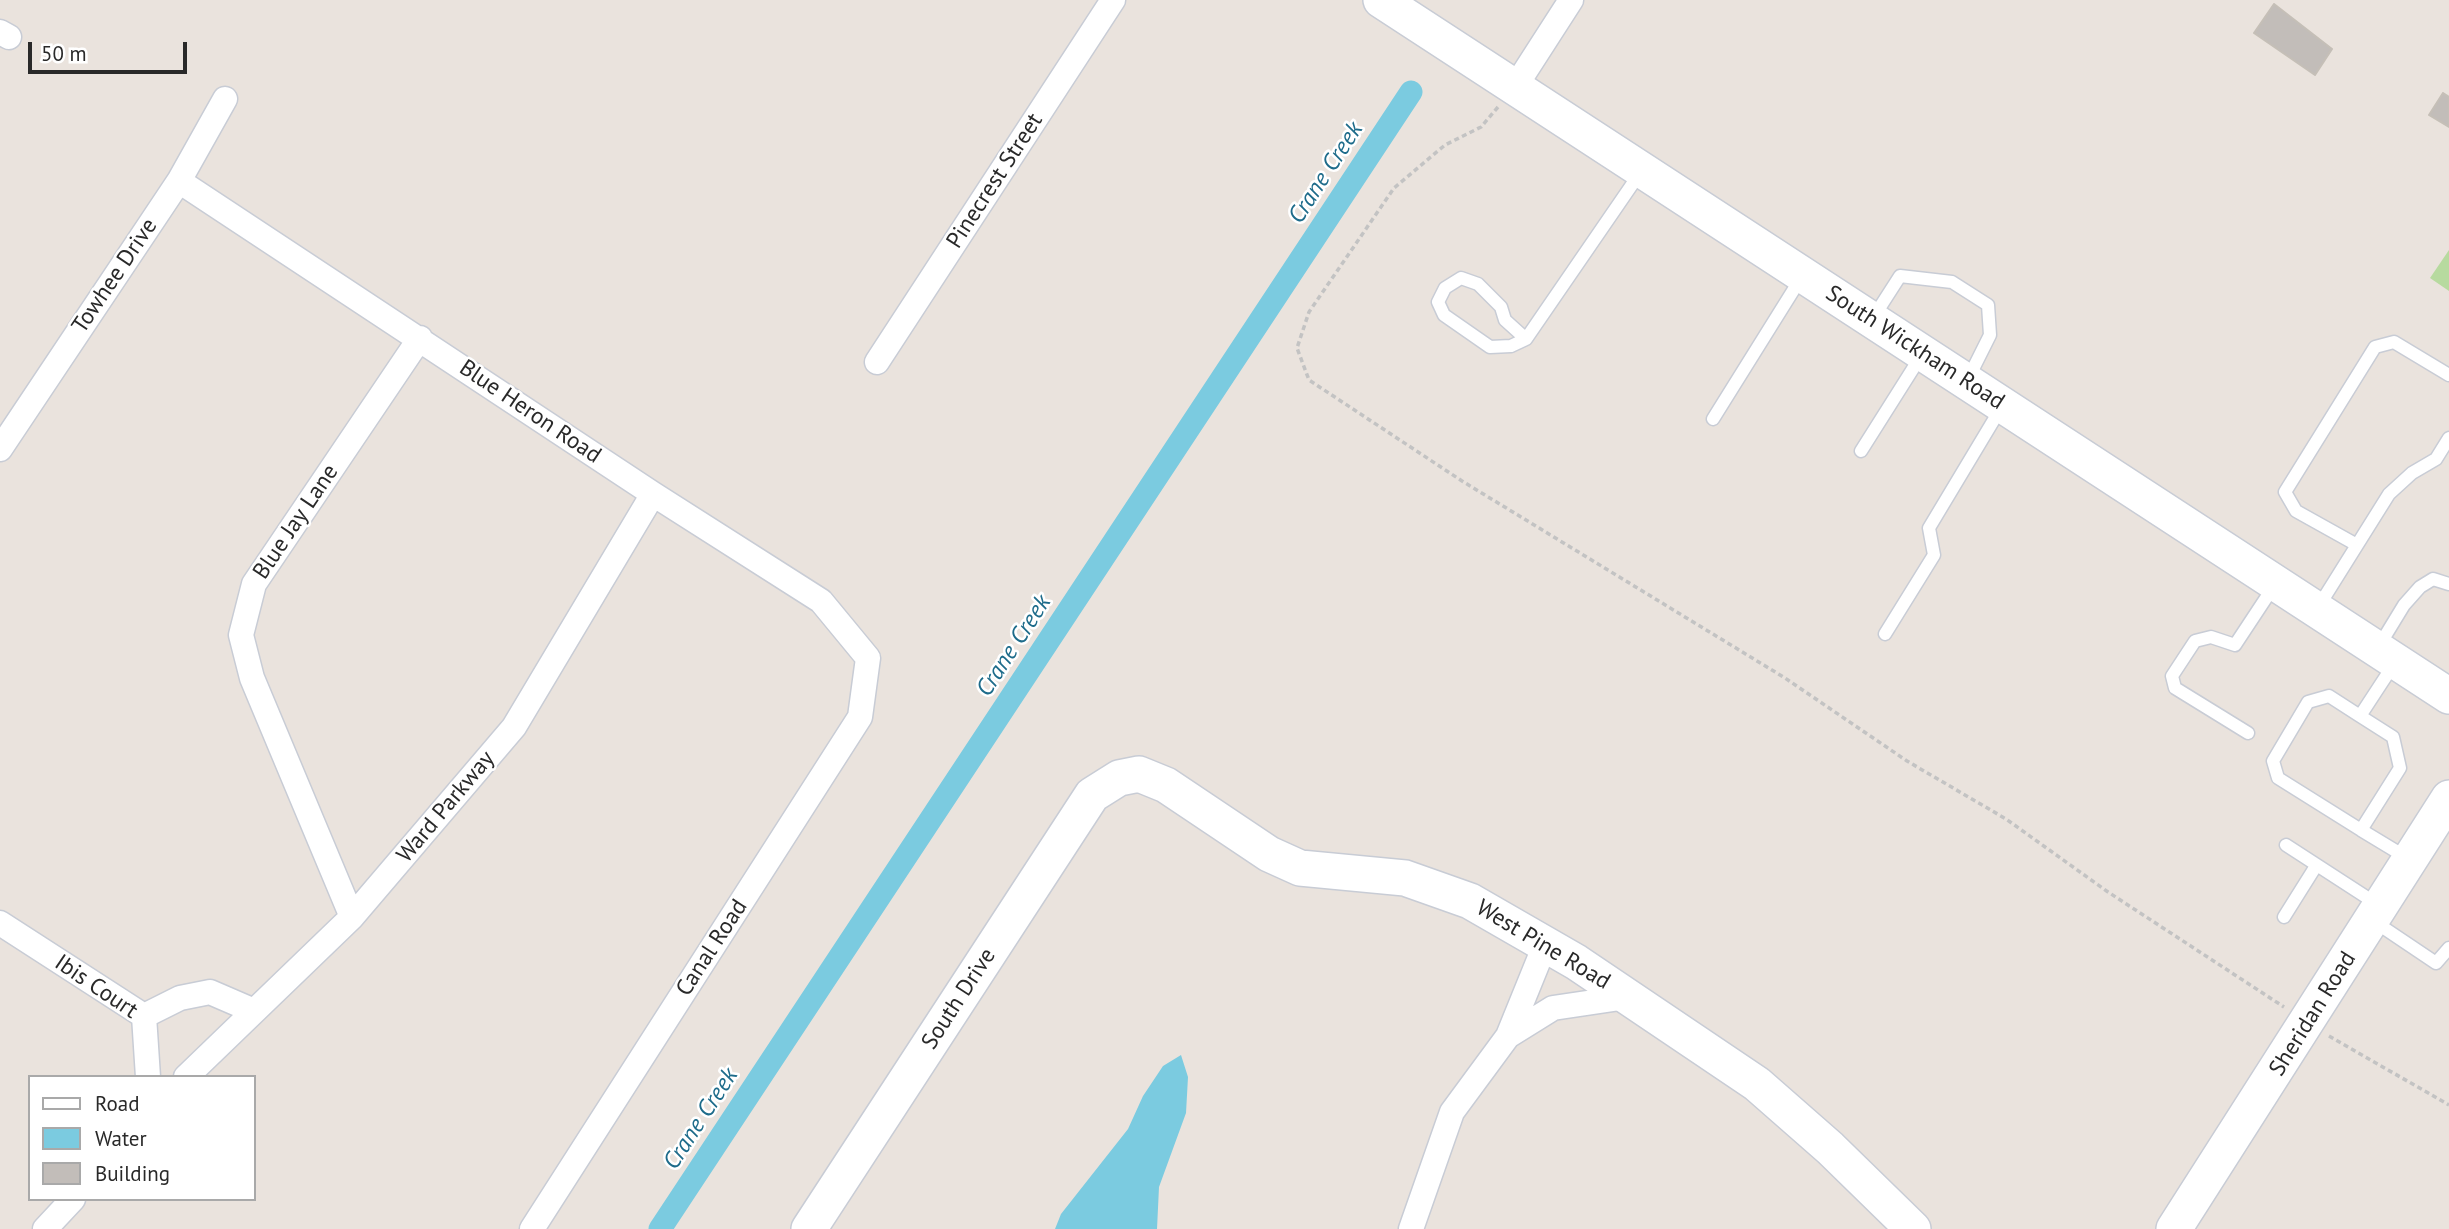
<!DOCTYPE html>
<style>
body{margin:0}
#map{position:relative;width:2449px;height:1229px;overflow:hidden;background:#eae3dd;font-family:"PT Sans",sans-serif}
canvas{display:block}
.legend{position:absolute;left:28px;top:1075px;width:228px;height:126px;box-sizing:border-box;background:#fff;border:2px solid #a9a9a9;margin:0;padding:9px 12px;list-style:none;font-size:21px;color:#292929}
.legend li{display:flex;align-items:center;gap:14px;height:35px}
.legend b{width:35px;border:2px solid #a9a9a9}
.scale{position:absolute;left:28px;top:42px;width:159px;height:32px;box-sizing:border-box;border:4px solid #292929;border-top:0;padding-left:9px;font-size:21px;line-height:24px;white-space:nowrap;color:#292929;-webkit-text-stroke:5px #fff;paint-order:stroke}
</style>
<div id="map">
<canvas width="2449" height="1229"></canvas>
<ul class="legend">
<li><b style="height:9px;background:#fff"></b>Road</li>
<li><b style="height:19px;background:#7bcbe0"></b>Water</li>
<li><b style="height:19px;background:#c2bdb9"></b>Building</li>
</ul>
<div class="scale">50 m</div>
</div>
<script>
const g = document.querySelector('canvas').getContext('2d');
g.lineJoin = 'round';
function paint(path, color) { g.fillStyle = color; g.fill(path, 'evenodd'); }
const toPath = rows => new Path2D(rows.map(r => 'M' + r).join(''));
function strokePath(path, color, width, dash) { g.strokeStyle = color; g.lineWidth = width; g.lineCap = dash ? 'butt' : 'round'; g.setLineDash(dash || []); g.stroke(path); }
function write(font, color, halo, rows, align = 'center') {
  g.font = font + ' "PT Sans",sans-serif'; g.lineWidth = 5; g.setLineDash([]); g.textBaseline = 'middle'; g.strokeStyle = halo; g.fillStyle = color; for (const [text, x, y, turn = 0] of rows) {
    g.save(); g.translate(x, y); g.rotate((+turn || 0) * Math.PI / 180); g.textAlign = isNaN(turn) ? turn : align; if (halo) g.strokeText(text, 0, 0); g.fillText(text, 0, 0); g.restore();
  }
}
paint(toPath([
 [2449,250,2449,291,2430,278]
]), '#b7da9f');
paint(toPath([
 [1181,1055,1188,1077,1186,1113,1159,1187,1157,1229,1055,1229,1061,1214,1128,1129,1143,1096,1163,1066]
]), '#7bcbe0');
strokePath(toPath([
 [660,1229,1411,92]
]), '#7bcbe0', 23);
const building = toPath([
 [2274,4,2332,49,2315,75,2254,33,2274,4],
 [2443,93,2449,97,2449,127,2429,115,2443,93]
]);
paint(building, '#c2bdb9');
strokePath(building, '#c5bfb7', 2);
const lane = toPath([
 [1873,318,1900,276,1952,282,1988,305,1990,335,1967,381],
 [1526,339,1505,320,1501,307,1478,284,1461,278,1445,288,1438,302,1444,315,1490,347,1511,346,1526,339,1640,173],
 [1713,419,1801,278],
 [1861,451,1921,356],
 [2357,545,2296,511,2285,492,2375,347,2394,342,2449,375],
 [2317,609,2389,494,2412,473,2436,459,2449,438],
 [1885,634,1934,555,1929,528,2001,408],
 [2379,646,2404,605,2420,587,2433,579,2449,584],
 [2394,664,2360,716,2393,737,2400,768,2361,830,2409,859],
 [2360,716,2329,696,2308,702,2273,761,2278,778,2361,830],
 [2248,733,2175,688,2172,676,2195,641,2211,637,2235,645,2274,586],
 [2286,845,2377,904],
 [2284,917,2316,866],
 [2372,920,2436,963,2449,948]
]);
const street = toPath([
 [0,32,9,37],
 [1515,87,1571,0],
 [179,181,653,494,821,601,868,658,860,717,532,1229],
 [877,362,1113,0],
 [0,449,179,181,225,99],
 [352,917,252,678,241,635,254,584,420,338],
 [0,923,144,1016,148,1077],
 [144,1016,180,998,210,992,254,1011],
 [1508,1036,1553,1008,1627,997],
 [186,1077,352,917,514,727,653,494],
 [45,1229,73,1199],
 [1411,1229,1452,1112,1508,1036,1545,945]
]);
const secondary = toPath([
 [1381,0,2449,696],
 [809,1229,1092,795,1119,778,1139,774,1166,785,1269,854,1300,868,1405,878,1470,901,1576,962,1757,1084,1830,1148,1913,1229],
 [2174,1229,2449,798]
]);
strokePath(lane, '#c8ccd5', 15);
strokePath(street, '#c8ccd5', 27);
strokePath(secondary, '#c8ccd5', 38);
strokePath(toPath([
 [1498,107,1481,127,1445,145,1394,188,1309,312,1297,348,1309,380,1462,481,1785,678,1907,761,2006,819,2108,892,2284,1007],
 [2329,1036,2449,1105]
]), '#c3c3c3', 3.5, [5, 3.5]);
strokePath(lane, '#fff', 12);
strokePath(street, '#fff', 24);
strokePath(secondary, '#fff', 35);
write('23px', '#292929', '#fff', [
 ["Pinecrest Street",995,181,-57],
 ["Towhee Drive",115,276,-56],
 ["South Wickham Road",1915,348,33],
 ["Blue Heron Road",530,412,34],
 ["Blue Jay Lane",296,522,-56],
 ["Ward Parkway",446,807,-50],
 ["West Pine Road",1543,945,31],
 ["Canal Road",712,948,-57],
 ["Ibis Court",96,987,34],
 ["South Drive",959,999,-57],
 ["Sheridan Road",2313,1014,-58]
]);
write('italic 24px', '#1d6b8a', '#fff', [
 ["Crane Creek",1326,173,-57],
 ["Crane Creek",1014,646,-57],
 ["Crane Creek",701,1119,-57]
]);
</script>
